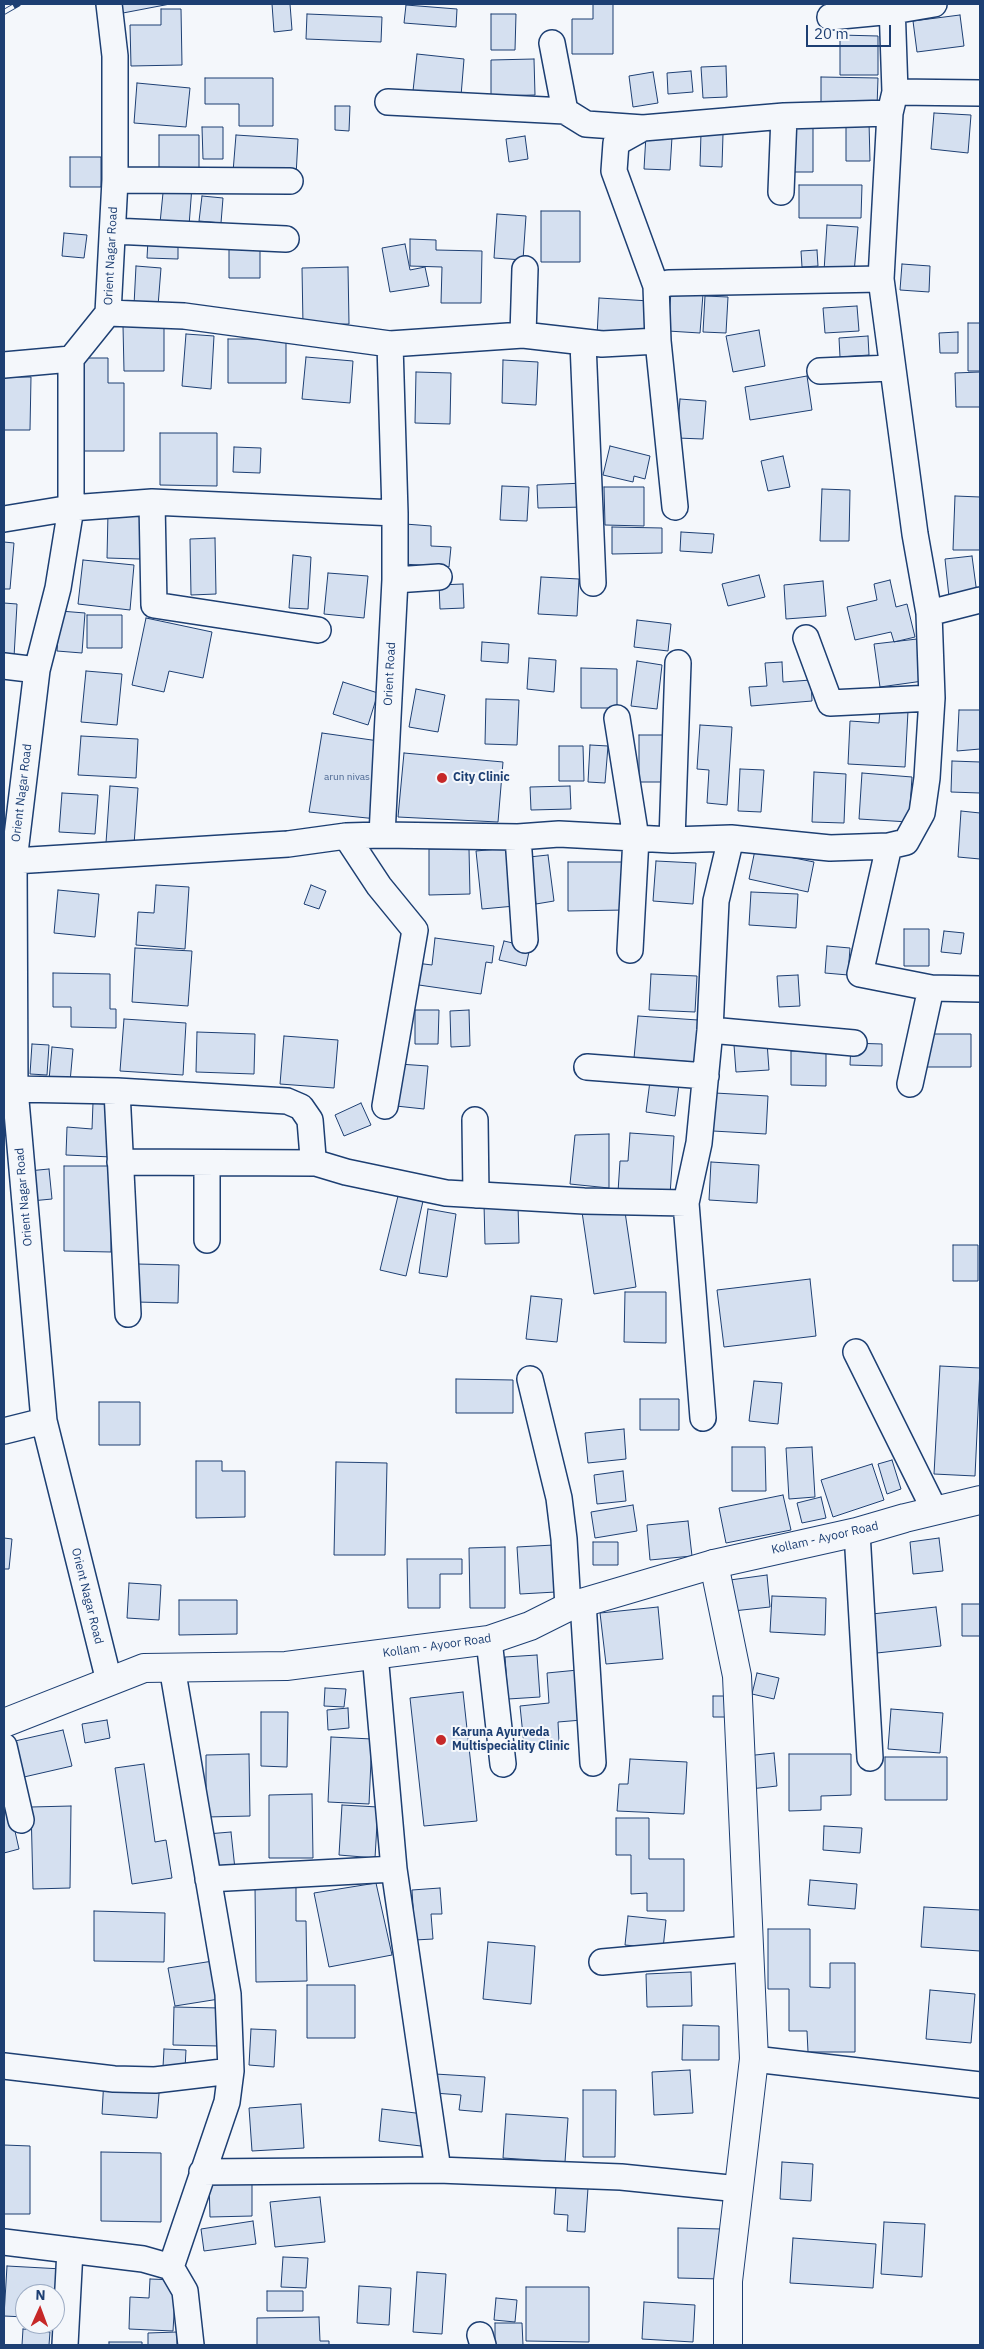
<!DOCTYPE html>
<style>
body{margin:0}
#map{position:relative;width:984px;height:2349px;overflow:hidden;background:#f4f7fb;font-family:"IBM Plex Sans",sans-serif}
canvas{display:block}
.frame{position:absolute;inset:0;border:5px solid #1d3f73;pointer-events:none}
.north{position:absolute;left:15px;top:2284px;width:50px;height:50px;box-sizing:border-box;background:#f4f7fb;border:1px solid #9eadc5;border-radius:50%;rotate:2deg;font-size:14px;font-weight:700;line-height:20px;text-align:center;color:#1d3f73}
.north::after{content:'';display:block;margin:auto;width:18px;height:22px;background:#c62828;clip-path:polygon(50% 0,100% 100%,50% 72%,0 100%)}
.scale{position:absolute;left:806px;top:25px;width:85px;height:22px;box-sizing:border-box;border:2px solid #1d3f73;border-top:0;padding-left:6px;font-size:15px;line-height:18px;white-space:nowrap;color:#1d3f73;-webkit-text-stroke:4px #f4f7fb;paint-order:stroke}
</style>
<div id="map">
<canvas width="984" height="2349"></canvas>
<div class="frame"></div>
<div class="north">N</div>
<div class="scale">20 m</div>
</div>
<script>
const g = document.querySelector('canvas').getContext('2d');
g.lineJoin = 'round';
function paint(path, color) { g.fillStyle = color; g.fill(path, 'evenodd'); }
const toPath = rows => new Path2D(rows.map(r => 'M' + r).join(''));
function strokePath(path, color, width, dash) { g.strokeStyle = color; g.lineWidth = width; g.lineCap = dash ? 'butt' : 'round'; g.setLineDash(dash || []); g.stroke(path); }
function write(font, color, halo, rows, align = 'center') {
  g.font = font + ' "IBM Plex Sans",sans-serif'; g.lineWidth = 4; g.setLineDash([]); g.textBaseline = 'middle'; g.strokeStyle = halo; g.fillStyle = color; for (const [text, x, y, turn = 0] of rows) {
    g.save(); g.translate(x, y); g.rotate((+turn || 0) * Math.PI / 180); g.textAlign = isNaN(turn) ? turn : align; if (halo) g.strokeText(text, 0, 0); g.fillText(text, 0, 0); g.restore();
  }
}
const building = toPath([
 [121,4,170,4,123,13,121,4],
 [272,4,290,4,292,30,274,32,272,4],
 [593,4,613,4,613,54,572,54,572,19,593,19,593,4],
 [406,5,457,9,456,27,404,23,406,5],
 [161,9,181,9,182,65,131,66,130,25,161,25,161,9],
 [307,14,382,17,381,42,306,39,307,14],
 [491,14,516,14,515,50,491,50,491,14],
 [960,15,964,46,917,52,913,21,960,15],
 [840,35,878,36,878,75,840,75,840,35],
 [417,54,464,59,461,96,413,91,417,54],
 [534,59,535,95,491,96,491,60,534,59],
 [726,66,727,97,703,98,701,67,726,66],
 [691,71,693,92,668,94,667,73,691,71],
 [653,72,658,103,633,107,629,76,653,72],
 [821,77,878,78,877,107,821,107,821,77],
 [205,78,273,78,273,126,239,126,239,104,205,104,205,78],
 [137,83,190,88,186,127,134,123,137,83],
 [335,106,350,106,349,131,335,130,335,106],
 [934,113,971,115,968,153,931,149,934,113],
 [846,122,869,122,870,161,846,161,846,122],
 [790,125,813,125,813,172,790,172,790,125],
 [202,127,223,127,223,159,203,159,202,127],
 [701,133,723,134,722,167,700,166,701,133],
 [159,135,199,135,199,172,159,172,159,135],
 [236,135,298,139,296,176,233,172,236,135],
 [646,135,672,137,670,170,644,169,646,135],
 [525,136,528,159,509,162,506,139,525,136],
 [70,157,101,157,101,187,70,187,70,157],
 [164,183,192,186,189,226,160,223,164,183],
 [799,185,862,185,861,218,799,218,799,185],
 [202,196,223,198,221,223,199,221,202,196],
 [541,211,580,211,580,262,541,262,541,211],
 [497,214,526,216,523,260,494,258,497,214],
 [827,225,858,227,854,273,824,271,827,225],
 [64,233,87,235,84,258,62,256,64,233],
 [410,239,436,240,436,250,482,251,481,303,441,303,442,267,410,266,410,239],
 [148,240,178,241,178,259,147,258,148,240],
 [405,244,410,270,425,267,429,286,390,292,382,248,405,244],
 [229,249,260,249,260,278,229,278,229,249],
 [817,250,818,266,802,267,801,251,817,250],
 [902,264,930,266,929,292,900,290,902,264],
 [136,266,161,268,158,306,134,305,136,266],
 [348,267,349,324,303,325,302,268,348,267],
 [671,292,703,294,700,333,668,331,671,292],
 [705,296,728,297,726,333,703,332,705,296],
 [599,298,650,301,648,339,597,336,599,298],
 [857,306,859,331,825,333,823,308,857,306],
 [968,323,980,323,980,371,968,371,968,323],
 [164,325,164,371,124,371,123,326,164,325],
 [759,330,765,366,733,372,726,336,759,330],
 [958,332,958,353,940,353,939,333,958,332],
 [186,334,214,336,211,389,182,386,186,334],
 [868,336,869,355,840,357,839,338,868,336],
 [228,339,286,339,286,383,228,383,228,339],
 [306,357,353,361,350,403,302,399,306,357],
 [82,358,108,358,108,383,124,383,124,451,82,451,82,358],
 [503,360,538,362,536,405,502,403,503,360],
 [416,372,451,373,450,424,415,423,416,372],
 [980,372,980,407,956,407,955,373,980,372],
 [807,376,812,410,750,420,745,387,807,376],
 [4,377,31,377,30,430,4,430,4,377],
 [680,399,706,401,703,439,677,438,680,399],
 [160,433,217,433,217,486,160,485,160,433],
 [610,446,650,456,645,479,634,476,633,482,603,475,610,446],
 [234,447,261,448,260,473,233,472,234,447],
 [783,456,790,487,768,491,761,461,783,456],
 [585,483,585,507,538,508,537,485,585,483],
 [502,486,529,487,527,521,500,520,502,486],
 [604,487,644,487,644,526,605,525,604,487],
 [822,489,850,490,849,541,820,541,822,489],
 [955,496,980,497,980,550,953,550,955,496],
 [108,513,141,513,140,559,107,558,108,513],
 [405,524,431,526,431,546,451,547,449,567,403,564,405,524],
 [612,527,662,528,662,553,612,554,612,527],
 [681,532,714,534,712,553,680,551,681,532],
 [215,538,216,594,191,595,190,539,215,538],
 [4,542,14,543,10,589,4,589,4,542],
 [293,555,311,557,308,609,289,608,293,555],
 [972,556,977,594,949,597,945,559,972,556],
 [83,560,134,565,130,610,78,604,83,560],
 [328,573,368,576,364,618,324,614,328,573],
 [759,575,765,597,728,606,722,584,759,575],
 [541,577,579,579,577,616,538,614,541,577],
 [890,580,896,607,907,604,915,637,894,642,891,632,855,640,847,607,877,600,874,584,890,580],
 [823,581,826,616,786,619,784,585,823,581],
 [463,584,464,608,440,609,439,585,463,584],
 [4,603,17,604,14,657,4,656,4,603],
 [60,611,85,613,82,653,57,651,60,611],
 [87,615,122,615,122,648,87,648,87,615],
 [146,618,212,632,203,678,169,671,164,692,132,685,146,618],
 [637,620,671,624,668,651,634,647,637,620],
 [917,639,923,681,880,687,874,644,917,639],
 [482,642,509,644,508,663,481,661,482,642],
 [529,658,556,660,554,692,527,689,529,658],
 [637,661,662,665,657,709,631,706,637,661],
 [782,662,783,682,811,680,812,701,751,706,749,687,767,686,765,663,782,662],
 [581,668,617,669,617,708,581,708,581,668],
 [86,671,122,674,117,725,81,722,86,671],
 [343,682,378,693,368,725,333,714,343,682],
 [416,689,445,695,438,732,409,727,416,689],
 [486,699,519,700,517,745,485,744,486,699],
 [880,710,908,711,905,767,848,764,850,721,879,723,880,710],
 [959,710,980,710,980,749,957,751,959,710],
 [700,725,732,727,727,805,707,803,709,770,697,769,700,725],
 [322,733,379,741,377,819,309,812,322,733],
 [639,735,665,735,665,782,639,782,639,735],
 [81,736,138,739,136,778,78,775,81,736],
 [590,745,608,746,605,783,588,782,590,745],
 [559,746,583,746,584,781,559,781,559,746],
 [404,753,503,762,498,822,398,817,404,753],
 [952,761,980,762,980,793,951,792,952,761],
 [740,769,764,770,761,812,738,811,740,769],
 [814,772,846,774,844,823,812,822,814,772],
 [862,773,912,777,909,822,859,819,862,773],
 [110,786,138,788,134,845,106,843,110,786],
 [570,786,571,809,531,810,530,787,570,786],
 [62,793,98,795,95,834,59,832,62,793],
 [961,811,980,813,980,859,958,857,961,811],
 [509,848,515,906,482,909,476,851,509,848],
 [429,849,469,849,470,894,429,895,429,849],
 [755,850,814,862,808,892,749,879,755,850],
 [548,855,554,901,536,904,529,857,548,855],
 [656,861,696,863,693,904,653,901,656,861],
 [568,862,624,862,625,910,568,911,568,862],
 [156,885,189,887,185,949,136,945,138,912,154,913,156,885],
 [311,885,326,891,319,909,304,904,311,885],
 [58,890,99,894,95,937,54,933,58,890],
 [751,892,798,894,796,928,749,925,751,892],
 [904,929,929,929,929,966,904,966,904,929],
 [944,931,964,933,961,954,941,952,944,931],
 [435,938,494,946,492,963,486,962,481,994,412,984,416,963,432,965,435,938],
 [504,941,530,947,526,966,499,960,504,941],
 [827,946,850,948,848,975,825,973,827,946],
 [135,948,192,951,188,1006,132,1002,135,948],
 [53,973,110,974,110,1009,116,1009,116,1028,71,1027,71,1007,53,1007,53,973],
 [651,974,697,976,695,1012,649,1010,651,974],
 [798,975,800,1006,779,1007,777,976,798,975],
 [415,1010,439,1010,438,1044,415,1044,415,1010],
 [469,1010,470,1046,451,1047,450,1011,469,1010],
 [638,1016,698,1020,695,1062,634,1058,638,1016],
 [124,1019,186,1023,183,1075,120,1071,124,1019],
 [197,1032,255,1034,254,1074,196,1072,197,1032],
 [923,1034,971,1034,971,1067,923,1067,923,1034],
 [284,1036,338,1040,334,1088,280,1084,284,1036],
 [767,1042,769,1070,736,1072,734,1045,767,1042],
 [851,1043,882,1044,882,1066,850,1065,851,1043],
 [32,1044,49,1045,47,1075,30,1074,32,1044],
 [52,1047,73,1049,70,1082,49,1080,52,1047],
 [791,1051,826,1051,826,1086,791,1085,791,1051],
 [399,1064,428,1066,424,1109,396,1106,399,1064],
 [650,1081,679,1084,675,1116,646,1112,650,1081],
 [715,1093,768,1096,766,1134,713,1131,715,1093],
 [93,1103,116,1105,112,1157,66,1155,67,1127,92,1129,93,1103],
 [361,1103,371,1125,344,1136,335,1115,361,1103],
 [630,1133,674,1136,670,1195,618,1192,620,1161,628,1161,630,1133],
 [609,1134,609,1188,570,1184,575,1135,609,1134],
 [711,1162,759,1165,757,1203,709,1200,711,1162],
 [64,1166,112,1166,111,1252,64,1251,64,1166],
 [49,1169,52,1199,31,1201,28,1171,49,1169],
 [398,1196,423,1201,406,1276,380,1270,398,1196],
 [484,1204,518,1204,519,1243,485,1244,484,1204],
 [624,1205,636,1287,594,1294,582,1212,624,1205],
 [428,1209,456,1214,447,1277,419,1273,428,1209],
 [953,1245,978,1245,978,1281,953,1281,953,1245],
 [137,1264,179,1265,178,1303,136,1302,137,1264],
 [810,1279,816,1336,724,1347,717,1290,810,1279],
 [625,1292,666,1292,666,1343,624,1342,625,1292],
 [531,1296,562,1299,557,1342,526,1339,531,1296],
 [940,1366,980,1368,975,1476,934,1474,940,1366],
 [456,1379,513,1380,513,1413,456,1413,456,1379],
 [754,1381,782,1383,778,1424,749,1421,754,1381],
 [640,1399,679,1399,679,1430,640,1430,640,1399],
 [99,1402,140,1402,140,1445,99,1445,99,1402],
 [624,1429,626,1459,588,1463,585,1433,624,1429],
 [732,1447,765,1447,766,1491,732,1491,732,1447],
 [812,1447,815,1497,789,1499,786,1448,812,1447],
 [892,1460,901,1489,887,1494,878,1464,892,1460],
 [196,1461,222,1461,222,1471,245,1471,245,1517,196,1518,196,1461],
 [336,1462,387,1463,385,1555,334,1555,336,1462],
 [872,1464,884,1500,833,1517,821,1480,872,1464],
 [623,1471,626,1501,597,1504,594,1475,623,1471],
 [783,1495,791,1530,726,1543,719,1508,783,1495],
 [821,1497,826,1518,802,1523,797,1503,821,1497],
 [633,1505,637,1531,595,1538,591,1512,633,1505],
 [688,1521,692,1556,650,1560,647,1525,688,1521],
 [4,1538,12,1539,9,1569,4,1569,4,1538],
 [939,1538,943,1571,913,1574,910,1542,939,1538],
 [593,1542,618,1542,618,1565,593,1565,593,1542],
 [554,1545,556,1592,520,1594,517,1547,554,1545],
 [505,1547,505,1608,470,1608,469,1548,505,1547],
 [407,1559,462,1559,462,1574,440,1574,440,1608,408,1608,407,1559],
 [767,1575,770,1607,733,1611,730,1580,767,1575],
 [129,1583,161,1585,159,1620,127,1618,129,1583],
 [772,1596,826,1598,825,1635,770,1632,772,1596],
 [179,1600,237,1600,237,1634,179,1635,179,1600],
 [962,1604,980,1604,980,1636,962,1636,962,1604],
 [658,1607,663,1659,606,1664,600,1613,658,1607],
 [936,1607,941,1646,877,1653,872,1614,936,1607],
 [537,1655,540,1697,508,1699,505,1657,537,1655],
 [578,1670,582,1720,558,1722,559,1742,524,1745,520,1706,549,1703,547,1673,578,1670],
 [757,1673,779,1678,774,1699,752,1694,757,1673],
 [325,1688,346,1689,344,1707,324,1706,325,1688],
 [463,1692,477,1821,424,1826,410,1698,463,1692],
 [713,1696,726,1696,725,1717,713,1717,713,1696],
 [348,1708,349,1728,328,1730,327,1710,348,1708],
 [891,1709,943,1713,940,1753,888,1749,891,1709],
 [261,1712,288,1712,287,1767,261,1766,261,1712],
 [107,1720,110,1738,85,1743,82,1724,107,1720],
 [63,1730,72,1766,24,1777,15,1741,63,1730],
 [331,1737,372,1739,369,1804,328,1802,331,1737],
 [774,1753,777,1786,750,1789,746,1756,774,1753],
 [249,1754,250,1816,206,1817,206,1755,249,1754],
 [789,1754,851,1754,851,1795,821,1796,821,1810,789,1811,789,1754],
 [885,1757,947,1757,947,1800,885,1800,885,1757],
 [630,1759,687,1762,684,1814,617,1811,619,1784,628,1784,630,1759],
 [144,1764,155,1842,166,1840,172,1878,132,1884,115,1768,144,1764],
 [312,1794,313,1858,269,1858,269,1795,312,1794],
 [342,1805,378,1807,375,1858,339,1855,342,1805],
 [71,1806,70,1888,33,1889,31,1807,71,1806],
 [10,1809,19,1849,4,1853,4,1810,10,1809],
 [616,1818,649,1818,649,1859,684,1859,684,1911,647,1911,647,1893,631,1894,631,1855,616,1855,616,1818],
 [824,1826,862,1828,860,1853,823,1850,824,1826],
 [231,1832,235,1869,212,1871,207,1834,231,1832],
 [810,1880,857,1884,855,1909,808,1905,810,1880],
 [376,1883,392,1955,329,1967,314,1893,376,1883],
 [255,1885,296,1885,296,1921,306,1921,307,1981,256,1982,255,1885],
 [440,1888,442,1914,431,1914,433,1939,415,1940,412,1890,440,1888],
 [924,1907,980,1910,980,1951,921,1947,924,1907],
 [94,1911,165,1913,164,1962,94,1961,94,1911],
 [628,1916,666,1920,663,1949,625,1945,628,1916],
 [768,1929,810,1929,810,1987,830,1988,830,1963,855,1963,855,2052,808,2052,807,2031,789,2031,789,1989,768,1989,768,1929],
 [488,1942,535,1946,531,2004,483,1999,488,1942],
 [213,1961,219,1999,175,2006,168,1968,213,1961],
 [691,1972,692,2006,647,2007,646,1974,691,1972],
 [307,1985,355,1985,355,2038,307,2038,307,1985],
 [930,1990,975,1994,971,2043,926,2039,930,1990],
 [174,2007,220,2008,219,2046,173,2045,174,2007],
 [683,2025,719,2026,719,2060,682,2060,683,2025],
 [251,2029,276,2030,274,2067,249,2065,251,2029],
 [164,2049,186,2050,185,2069,163,2067,164,2049],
 [690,2070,693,2113,654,2115,652,2072,690,2070],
 [435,2074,485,2077,482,2112,459,2110,461,2095,434,2093,435,2074],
 [104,2078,160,2082,157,2118,102,2114,104,2078],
 [583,2090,616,2090,615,2157,583,2157,583,2090],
 [301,2104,304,2148,252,2151,249,2108,301,2104],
 [382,2109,424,2114,421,2146,379,2141,382,2109],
 [506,2114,568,2118,565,2162,503,2158,506,2114],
 [4,2145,30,2146,30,2214,4,2214,4,2145],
 [101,2152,161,2153,161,2222,101,2221,101,2152],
 [782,2162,813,2164,811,2201,780,2199,782,2162],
 [209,2181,252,2181,252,2216,210,2217,209,2181],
 [556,2186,588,2188,585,2232,567,2231,568,2215,554,2214,556,2186],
 [320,2197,325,2242,275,2247,270,2202,320,2197],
 [253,2221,256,2244,204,2251,201,2229,253,2221],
 [884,2222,925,2224,922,2277,881,2274,884,2222],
 [678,2228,722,2229,722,2279,678,2278,678,2228],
 [793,2238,876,2244,873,2288,790,2283,793,2238],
 [283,2257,308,2258,306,2288,281,2287,283,2257],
 [7,2266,62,2269,55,2319,55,2294,25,2294,25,2317,4,2316,7,2266],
 [417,2272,446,2274,442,2334,413,2332,417,2272],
 [150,2279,176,2280,173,2331,129,2329,130,2297,149,2298,150,2279],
 [359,2286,391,2288,389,2325,357,2323,359,2286],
 [526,2287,589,2287,589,2342,526,2341,526,2287],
 [267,2291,303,2291,303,2311,267,2311,267,2291],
 [496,2298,517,2300,515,2322,494,2320,496,2298],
 [644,2302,695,2305,693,2342,642,2339,644,2302],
 [319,2317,320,2341,329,2341,329,2345,257,2345,257,2318,319,2317],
 [495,2323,522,2323,523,2345,495,2345,495,2323],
 [23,2329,50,2332,49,2345,22,2345,23,2329],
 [177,2332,177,2345,148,2345,148,2333,177,2332],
 [109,2342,142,2342,142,2345,109,2345,109,2342]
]);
paint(building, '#d5e0f0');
strokePath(building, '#1d3f73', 1);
const minor = toPath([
 [830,17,893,11,934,4],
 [552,43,565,111],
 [895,92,980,93],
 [388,102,565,111,586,124,643,128],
 [115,180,290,181],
 [781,192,784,116],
 [113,231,286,239],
 [656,286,669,283,881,279],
 [108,313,184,316,390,344,523,335,602,344,658,341,656,286,614,171,616,143,643,128,784,116,890,113],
 [523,335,525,269],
 [658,341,675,507],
 [583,343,593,583],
 [4,365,71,359],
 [820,371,891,368],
 [152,502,154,605,318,630],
 [4,519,71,508,152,502,395,513,390,344],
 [395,580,439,577],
 [929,613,980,600],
 [806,638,830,703,932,698],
 [4,666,37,670],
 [617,718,636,838,630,950],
 [382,835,395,580,395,513],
 [346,836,379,886,415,930,385,1106],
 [518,837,525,940],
 [672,840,678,663],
 [889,846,860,974,931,988,980,989],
 [4,859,14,861,288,844,346,836,382,835,518,837,559,834,672,840,731,838,830,848,889,846,906,842,922,813,927,778,932,698,929,613,915,534,881,279,890,113,895,92,892,4],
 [710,1030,854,1043],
 [587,1067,706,1076],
 [910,1084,931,988],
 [15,1089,117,1091,287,1101,301,1107,310,1120,313,1157,316,1163,346,1172,446,1193,584,1201,686,1203],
 [117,1091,128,1314],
 [475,1120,476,1195],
 [120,1162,316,1163],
 [207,1240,207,1163],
 [856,1352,935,1511],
 [530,1379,559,1498,564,1539,568,1607],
 [703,1418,686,1203,699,1143,710,1030,716,901,731,838],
 [4,1431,44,1421],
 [857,1532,870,1758],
 [583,1602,593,1763],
 [489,1640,503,1764],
 [375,1654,394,1869,438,2170],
 [109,1681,44,1421,15,1089,14,861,37,670,58,588,71,508,71,359,108,313,115,180,115,56,109,4],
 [4,1746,21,1820],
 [208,1879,394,1869],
 [602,1962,747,1949],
 [754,2059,980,2085],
 [4,2066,114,2079,155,2080,231,2071],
 [202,2172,438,2170,621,2177,739,2189],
 [4,2242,143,2259,171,2267,185,2291,191,2345],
 [171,2267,227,2102,231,2071,228,1994,172,1667],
 [480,2335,483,2345],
 [65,2345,70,2250]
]);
const tertiary = toPath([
 [714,1564,737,1676,754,2059,728,2281,728,2345]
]);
const secondary = toPath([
 [4,1723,144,1668,286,1666,489,1640,530,1626,568,1607,714,1564,857,1532,905,1518,980,1500]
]);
strokePath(minor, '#1d3f73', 28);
strokePath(tertiary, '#1d3f73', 30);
strokePath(secondary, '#1d3f73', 30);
strokePath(minor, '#f4f7fb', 25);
strokePath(tertiary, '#f4f7fb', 28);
strokePath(secondary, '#f4f7fb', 28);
const rail = toPath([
 [4,12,18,4]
]);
strokePath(rail, '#1d3f73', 5.5);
strokePath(rail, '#f4f7fb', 4, [11]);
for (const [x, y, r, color] of [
 [442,778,6,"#c62828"],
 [441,1740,6,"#c62828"]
]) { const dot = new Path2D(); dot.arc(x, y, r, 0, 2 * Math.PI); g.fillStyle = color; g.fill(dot); strokePath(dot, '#f4f7fb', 2); }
write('10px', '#4b6792', null, [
 ["arun nivas",347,777]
]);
write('12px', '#1d3f73', '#f4f7fb', [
 ["Orient Nagar Road",111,256,-87],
 ["Orient Road",390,674,-87],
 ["Orient Nagar Road",22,793,-83],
 ["Orient Nagar Road",24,1197,-95],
 ["Kollam - Ayoor Road",825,1538,-13],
 ["Orient Nagar Road",87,1596,76],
 ["Kollam - Ayoor Road",437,1646,-8]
]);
write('bold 12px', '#1d3f73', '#f4f7fb', [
 ["City Clinic",453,778],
 ["Karuna Ayurveda",452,1733],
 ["Multispeciality Clinic",452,1747]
], 'left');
</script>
